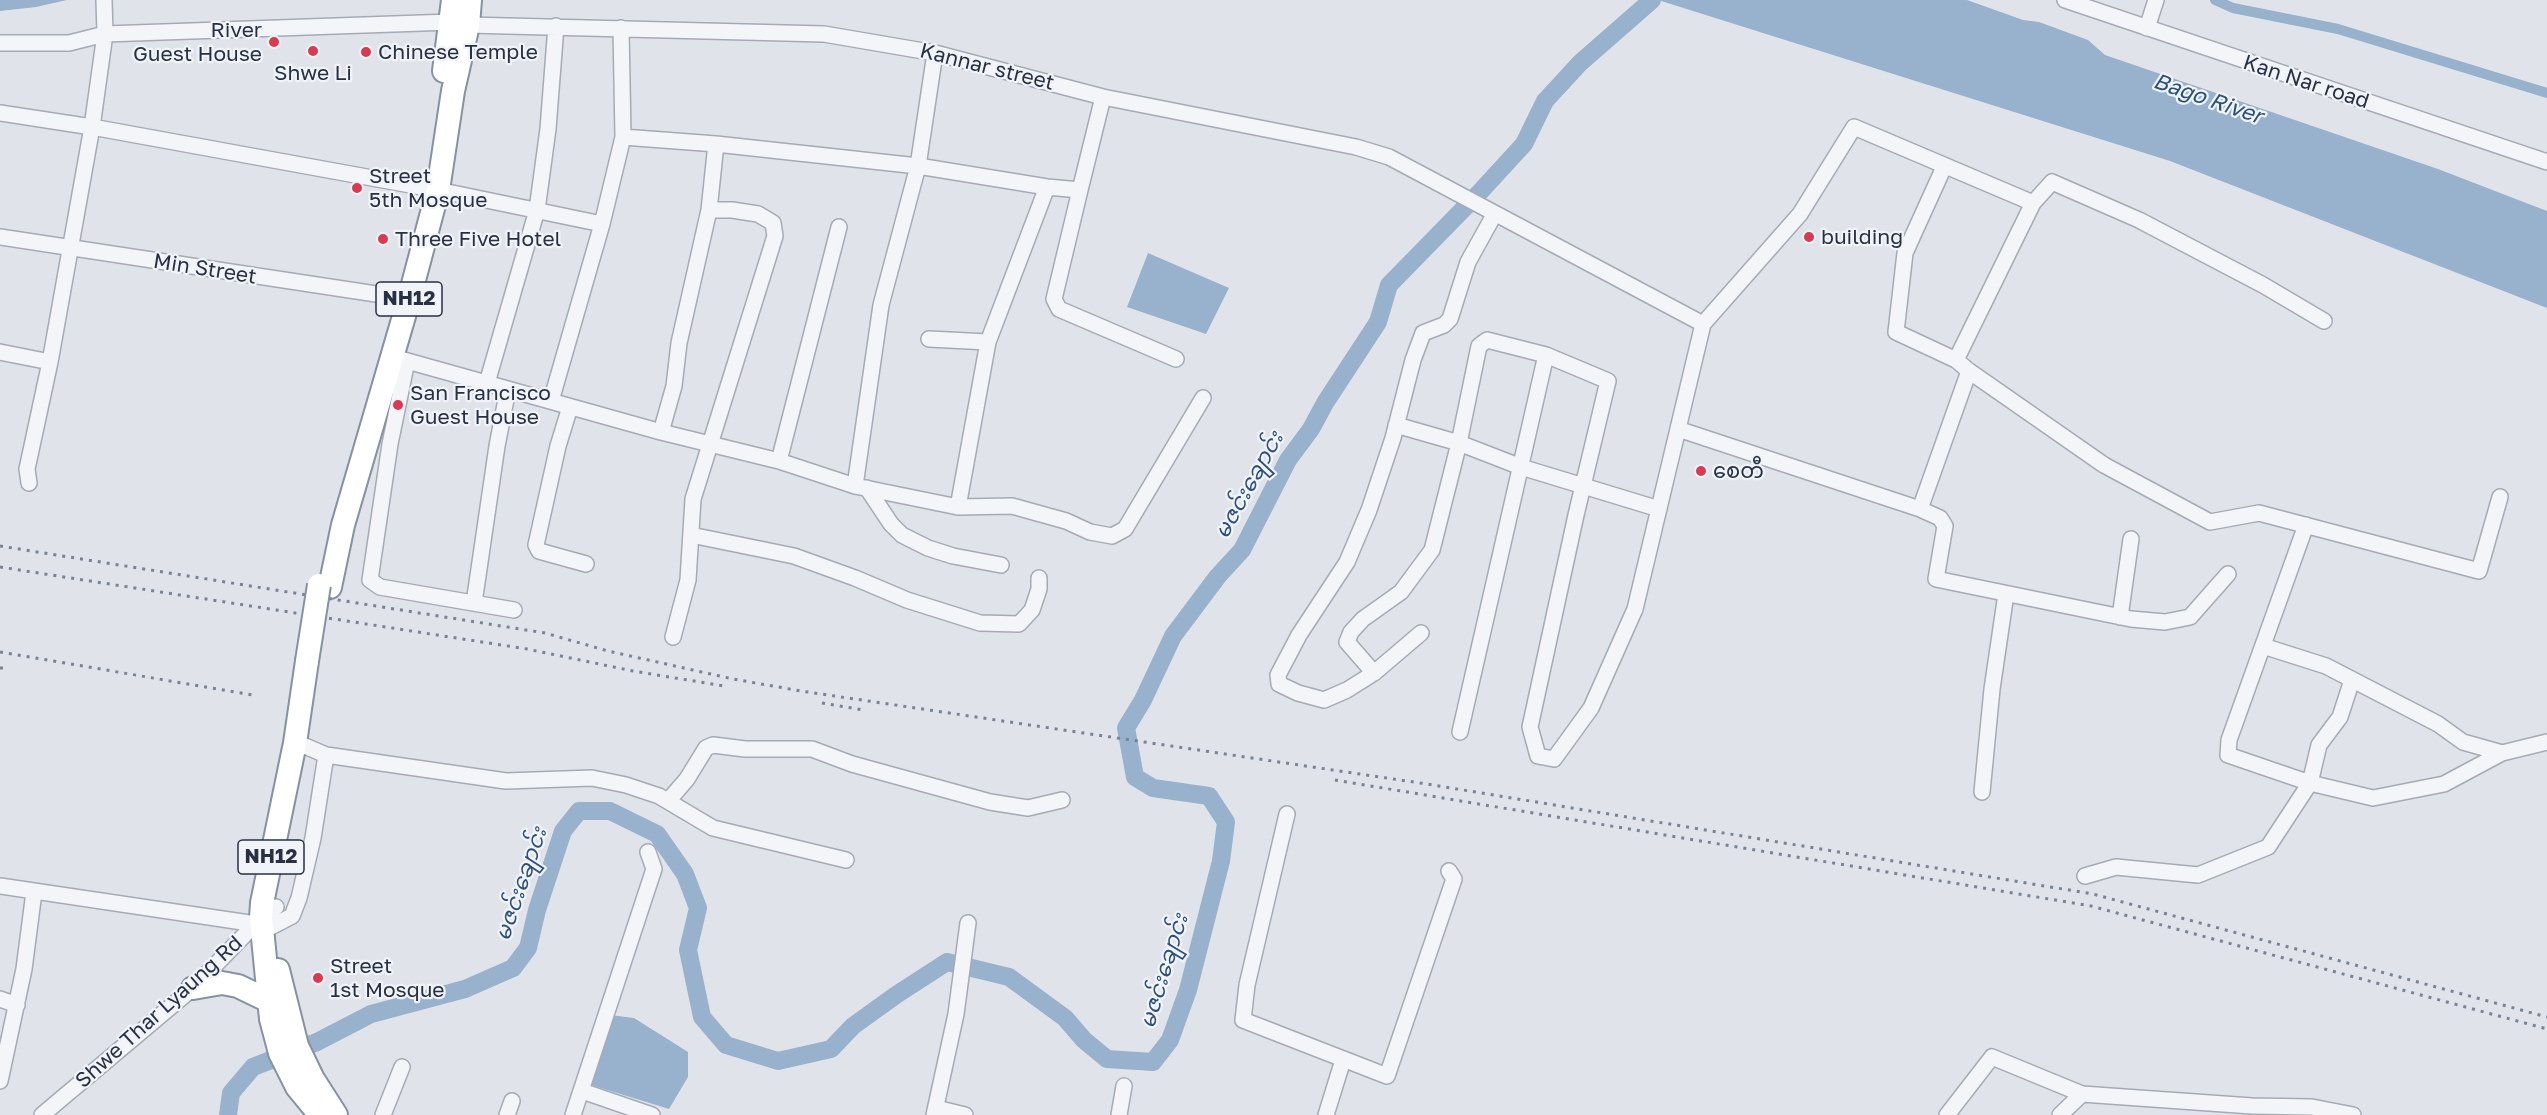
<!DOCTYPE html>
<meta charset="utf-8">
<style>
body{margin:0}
canvas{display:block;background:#e0e4ea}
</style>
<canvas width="2547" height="1115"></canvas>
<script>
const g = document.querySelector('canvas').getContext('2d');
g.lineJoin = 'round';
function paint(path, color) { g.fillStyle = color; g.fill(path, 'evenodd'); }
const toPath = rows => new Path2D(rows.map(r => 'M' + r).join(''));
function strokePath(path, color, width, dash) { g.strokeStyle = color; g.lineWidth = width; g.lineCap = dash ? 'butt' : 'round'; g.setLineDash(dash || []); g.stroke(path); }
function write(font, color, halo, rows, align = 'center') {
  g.font = font + ' "Golos Text","Noto Sans Myanmar",sans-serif'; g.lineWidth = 4.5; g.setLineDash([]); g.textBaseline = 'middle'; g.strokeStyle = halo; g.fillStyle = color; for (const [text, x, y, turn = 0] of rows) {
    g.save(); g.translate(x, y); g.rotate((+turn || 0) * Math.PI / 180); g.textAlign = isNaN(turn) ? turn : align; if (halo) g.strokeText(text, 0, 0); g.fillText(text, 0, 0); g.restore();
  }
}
paint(toPath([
 [0,0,67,0,36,7,0,11],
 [1658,0,1967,0,2023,20,2039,22,2088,40,2105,55,2438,169,2547,211,2547,308,2170,161],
 [1148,253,1229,288,1206,334,1127,307],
 [610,1015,634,1018,688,1052,688,1077,669,1109,588,1084]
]), '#98b1cd');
strokePath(toPath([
 [2215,0,2233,8,2338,29,2547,93]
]), '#98b1cd', 10);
strokePath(toPath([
 [228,1115,231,1093,253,1067,317,1042,371,1014,465,989,513,968,528,948,537,910,563,831,579,811,610,811,657,834,685,874,698,908,688,950,702,1017,726,1045,778,1061,831,1049,853,1026,896,995,947,962,1009,977,1065,1018,1084,1040,1107,1059,1153,1062,1170,1040,1188,990,1221,861,1226,822,1209,796,1153,788,1135,777,1126,728,1143,700,1173,636,1218,576,1242,550,1288,460,1311,429,1325,403,1378,322,1389,285,1479,193,1524,144,1545,101,1580,63,1652,0]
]), '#98b1cd', 18);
const minor = toPath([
 [2065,0,2547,162],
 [468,25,824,34,935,53,1103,97,1356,147,1389,157,1703,324,1635,609,1591,708,1554,759,1538,756,1530,727,1576,515,1608,381,1546,355,1487,340,1479,346,1459,443,1432,550,1401,592,1363,619,1351,632,1347,642,1374,673],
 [2147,28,2156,0],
 [0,43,69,43,105,34,104,0],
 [0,113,92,127,438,190,602,224],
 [623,137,716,144,918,166,1047,187,1080,190,1103,97],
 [1944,167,1905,253,1896,332,1956,360,1969,371,2104,465,2210,522,2259,513,2479,571,2500,497],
 [1080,190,1054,299,1059,309,1176,359],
 [709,210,716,144],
 [0,237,409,299],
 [1703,324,1800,214,1854,127,2033,203],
 [929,339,988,342],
 [0,352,50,362],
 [393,357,661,432,779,461,855,486,958,507,1012,506,1066,521,1090,532,1112,536,1125,529,1203,398],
 [1956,360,2033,203,2052,182,2139,220,2263,285,2324,321],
 [407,361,390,444,370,580,380,587,514,610],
 [487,383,537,210,548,129,556,26],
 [551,401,602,224,623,137,621,28],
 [570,407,558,446,536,545,539,551,586,564],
 [1396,425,1459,443,1521,467,1659,509],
 [1678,429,1920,509,1969,371],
 [661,432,674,386,679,343,709,210,732,210,758,214,773,223,775,236,693,499,688,580,673,637],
 [779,461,839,227],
 [29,483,27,469,50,362,92,127,105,34,451,22],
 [855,486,881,305,918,166,935,53],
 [867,488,891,524,902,535,928,548,953,556,1001,565],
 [958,507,988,342,1047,187],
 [1920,509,1940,518,1945,526,1936,579,2131,619,2165,622,2190,617,2228,574],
 [2306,525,2229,740,2228,755,2310,783,2373,798,2444,784,2502,753,2547,742],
 [691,535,794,556,855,578,907,600,980,623,1019,624,1032,610,1039,589,1039,578],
 [474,603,497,446,508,389],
 [2120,617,2131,539],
 [1421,633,1374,673,1347,690,1324,700,1298,693,1279,684,1278,675,1299,635,1347,562,1369,510,1393,438,1413,360,1423,333,1444,325,1450,319,1468,262,1494,215],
 [2263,646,2326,666,2438,724,2463,742,2502,753],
 [1460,732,1546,355],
 [305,746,326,755,506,781,592,778,626,785,659,796,713,828,846,860],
 [1982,792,1992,689,2006,594],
 [668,801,687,779,706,748,713,745,745,749,812,749,852,764,990,802,1028,808,1062,800],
 [1287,814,1247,985,1243,1020,1387,1076,1454,879,1449,871],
 [2085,876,2116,867,2198,875,2268,847,2310,783,2319,745,2340,717,2352,680],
 [0,886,256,924],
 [263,931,292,916,299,898,313,838,326,755],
 [0,999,17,1005],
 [0,1081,24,969,34,892],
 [582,1091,652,1115],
 [936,1108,965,1115],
 [42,1115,193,988,261,918,276,907],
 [383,1115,402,1067],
 [507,1115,512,1101],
 [573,1115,654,869,648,852],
 [934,1115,956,1014,968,923],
 [1119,1115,1124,1086],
 [1326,1115,1343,1060],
 [1947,1115,1992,1057,2082,1094,2252,1106,2312,1107,2353,1115],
 [2060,1115,2082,1094]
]);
const highway = toPath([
 [444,71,453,0],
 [330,587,343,525,409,299,438,190,453,91,468,25,470,0],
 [307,661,295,743,262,903,261,918,271,1019,280,1053,297,1087,320,1115],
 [278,970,297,1046,313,1079,336,1115],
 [193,988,222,983,238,986,269,1001]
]);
strokePath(minor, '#a5abb5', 18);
strokePath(highway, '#8691a2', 26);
strokePath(minor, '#f3f5f8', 15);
strokePath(highway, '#fff', 22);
strokePath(toPath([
 [0,546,545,633,608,651,733,679,801,691,1427,784,2093,894,2547,1017],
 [0,567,527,649,633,671,724,686],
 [0,652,253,695],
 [0,668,4,668],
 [822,703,863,710],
 [1335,780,2091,906,2547,1029]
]), '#788395', 3, [3, 6]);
const highwayBridge = toPath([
 [307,661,319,585]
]);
strokePath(highwayBridge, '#8691a2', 26, []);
strokePath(highwayBridge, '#fff', 22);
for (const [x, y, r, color] of [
 [274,42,6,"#d93a52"],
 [313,51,6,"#d93a52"],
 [366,52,6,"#d93a52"],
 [357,188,6,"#d93a52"],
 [1809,237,6,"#d93a52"],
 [383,239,6,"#d93a52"],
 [398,405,6,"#d93a52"],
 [1701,471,6,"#d93a52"],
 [318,978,6,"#d93a52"]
]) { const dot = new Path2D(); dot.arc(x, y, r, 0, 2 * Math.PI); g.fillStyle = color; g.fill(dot); strokePath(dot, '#f0f3f7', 2); }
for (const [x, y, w] of [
 [409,299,66],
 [271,857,66]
]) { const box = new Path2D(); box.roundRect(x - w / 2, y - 17, w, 34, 4.5); g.fillStyle = '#f0f3f7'; g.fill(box); strokePath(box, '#273143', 1.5); }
write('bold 20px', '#273143', null, [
 ["NH12",409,299],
 ["NH12",271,857]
]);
write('21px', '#273143', '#f0f3f7', [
 ["River",262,30,"right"],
 ["Guest House",262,54,"right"],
 ["Chinese Temple",378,52],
 ["Shwe Li",313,73,"center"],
 ["Street",369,176],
 ["5th Mosque",369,200],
 ["building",1821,237],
 ["Three Five Hotel",395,239],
 ["San Francisco",410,393],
 ["Guest House",410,417],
 ["စေတီ",1713,471],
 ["Street",330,966],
 ["1st Mosque",330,990]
], 'left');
write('21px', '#273143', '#f0f3f7', [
 ["Kannar street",987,67,14],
 ["Kan Nar road",2306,82,18],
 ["Min Street",205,269,9],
 ["Shwe Thar Lyaung Rd",159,1012,-42]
]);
write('italic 22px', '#2d507a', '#f0f3f7', [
 ["Bago River",2208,99,19],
 ["မဇင်းချောင်း",1249,485,-61],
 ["မဇင်းချောင်း",521,884,-71],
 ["မဇင်းချောင်း",1164,971,-73]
]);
</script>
